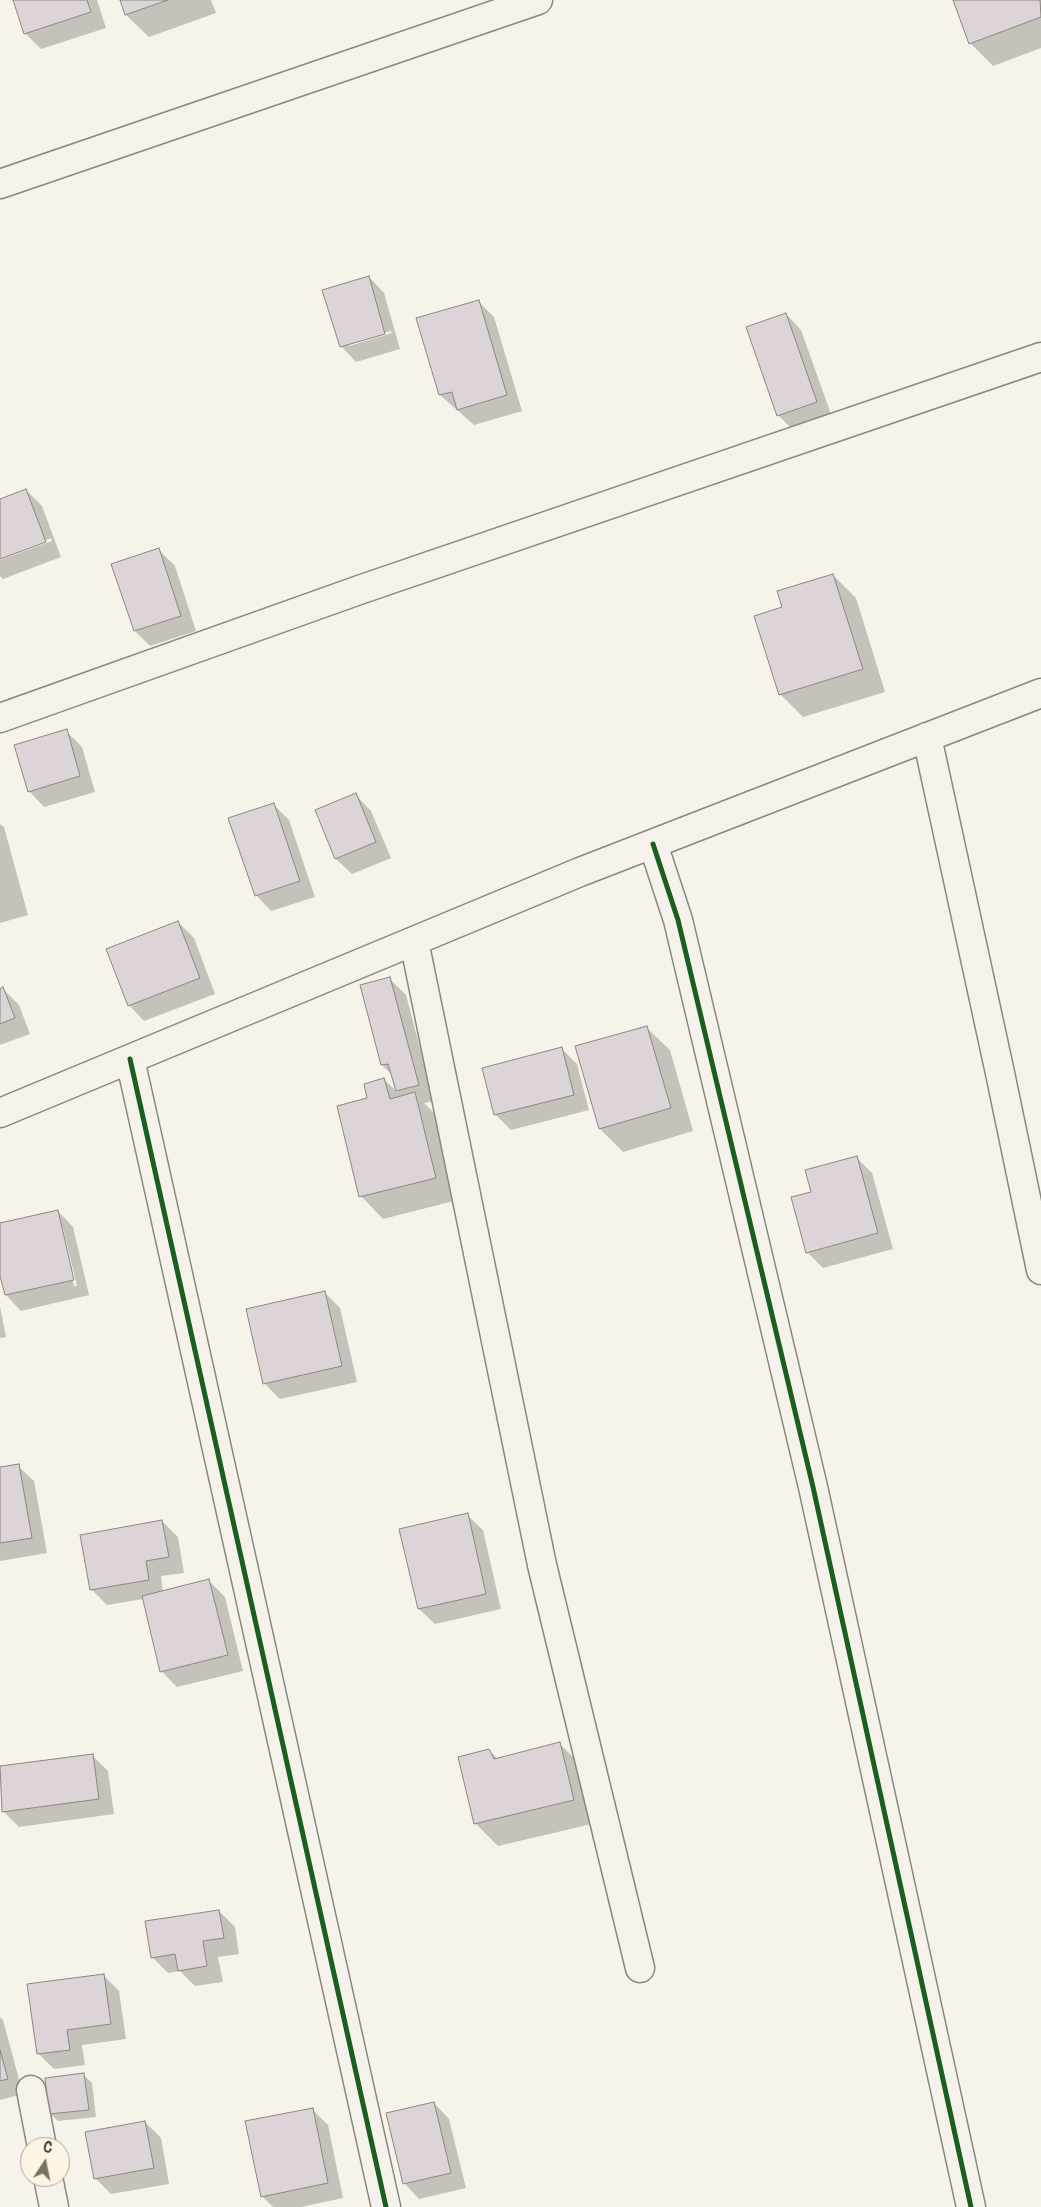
<!DOCTYPE html>
<meta charset="utf-8">
<style>
body{margin:0}
#map{position:relative;width:1041px;height:2207px;overflow:hidden;background:#f7f3ea;font-family:Pangolin,sans-serif}
canvas{display:block}
.north{position:absolute;left:20px;top:2137px;width:50px;height:50px;box-sizing:border-box;background:#fcf5e5;border:1px solid #afa495;border-radius:50%;rotate:11deg;font-size:14px;font-weight:700;line-height:20px;text-align:center;color:#3b2a1e}
.north::after{content:'';display:block;margin:auto;width:18px;height:22px;background:#7d7065;clip-path:polygon(50% 0,100% 100%,50% 72%,0 100%)}
</style>
<div id="map">
<canvas width="1041" height="2207"></canvas>
<div class="north">С</div>
</div>
<script>
const g = document.querySelector('canvas').getContext('2d');
g.lineJoin = 'round';
function paint(path, color) { g.fillStyle = color; g.fill(path, 'evenodd'); }
const toPath = rows => new Path2D(rows.map(r => 'M' + r).join(''));
function strokePath(path, color, width, dash) { g.strokeStyle = color; g.lineWidth = width; g.lineCap = dash ? 'butt' : 'round'; g.setLineDash(dash || []); g.stroke(path); }
paint(toPath([
 [14,0,97,0,106,28,41,49,25,33],
 [121,0,211,0,216,13,149,37,126,15],
 [954,0,1041,0,1041,48,993,66,970,43],
 [369,277,384,293,400,349,356,362,341,346],
 [391,331,392,333,349,346,349,343],
 [478,301,494,317,522,411,474,425,440,395,417,319],
 [786,314,801,330,832,417,794,431,778,415],
 [26,490,42,506,61,557,3,579,0,576,0,560,52,541,51,538,0,557,0,500],
 [159,550,175,566,196,631,150,646,135,631],
 [833,575,856,598,885,692,803,717,780,694],
 [66,731,82,747,95,792,44,807,29,791],
 [356,795,371,811,391,858,352,874,336,859,317,810],
 [273,804,289,820,315,897,271,911,256,895],
 [0,824,4,827,28,915,0,923],
 [178,922,194,938,215,994,144,1021,129,1005],
 [390,979,406,995,434,1101,424,1103,438,1117,458,1200,383,1219,361,1196,369,1099,384,1079,398,1093,393,1076,382,1065],
 [3,989,19,1005,30,1034,0,1045,0,990],
 [647,1028,670,1050,693,1131,623,1152,600,1129],
 [561,1048,577,1064,589,1110,511,1130,496,1115,484,1069],
 [856,1157,872,1173,893,1249,823,1268,807,1252],
 [58,1211,73,1227,89,1295,21,1311,6,1295,0,1271,0,1225],
 [61,1228,63,1228,77,1286,74,1286],
 [324,1292,340,1308,357,1382,280,1399,264,1383],
 [0,1306,6,1337,0,1338],
 [18,1466,34,1481,47,1553,0,1561,0,1469],
 [467,1515,483,1530,501,1609,435,1624,419,1609],
 [162,1521,178,1537,184,1573,161,1576,163,1592,209,1581,225,1597,243,1671,177,1687,161,1671,144,1599,107,1605,91,1589],
 [560,1744,583,1767,596,1823,498,1846,475,1823,489,1750,498,1759],
 [92,1755,108,1771,114,1814,19,1827,3,1811,0,1768],
 [219,1911,235,1927,239,1954,218,1957,223,1982,195,1986,180,1971,168,1973,152,1957],
 [103,1975,119,1991,126,2039,82,2045,85,2065,54,2069,39,2054],
 [0,2017,3,2020,23,2094,0,2100],
 [84,2075,92,2083,96,2117,58,2121,50,2114],
 [434,2103,449,2119,466,2188,419,2199,404,2183],
 [312,2109,328,2125,343,2198,301,2207,273,2207,262,2196],
 [145,2122,161,2138,169,2184,111,2194,95,2178]
]), '#0003');
const building = toPath([
 [13,0,87,0,91,12,24,34,13,0],
 [120,0,168,0,125,15,120,0],
 [953,0,1040,0,1041,17,969,44,953,0],
 [369,276,385,334,340,347,322,290,369,276],
 [479,300,507,395,457,410,452,392,439,395,416,318,479,300],
 [786,313,817,402,777,416,746,327,786,313],
 [26,489,46,542,0,559,0,499,26,489],
 [159,548,181,616,134,631,111,564,159,548],
 [833,574,863,669,779,695,754,616,782,607,777,591,833,574],
 [67,729,80,776,28,792,14,745,67,729],
 [356,793,376,842,335,859,315,810,356,793],
 [274,803,300,881,255,896,228,818,274,803],
 [178,921,200,978,128,1006,106,949,178,921],
 [390,977,419,1085,396,1091,388,1064,381,1065,360,985,390,977],
 [3,987,15,1018,0,1024,0,989,3,987],
 [647,1026,671,1108,599,1129,575,1046,647,1026],
 [562,1047,574,1095,494,1115,482,1068,562,1047],
 [384,1078,390,1099,415,1092,436,1178,359,1197,337,1106,367,1098,364,1084,384,1078],
 [857,1156,878,1233,806,1253,791,1197,811,1192,805,1170,857,1156],
 [58,1210,74,1280,5,1295,0,1276,0,1223,58,1210],
 [325,1291,342,1366,263,1384,246,1309,325,1291],
 [19,1464,32,1538,0,1543,0,1467,19,1464],
 [468,1513,486,1594,418,1609,399,1529,468,1513],
 [162,1520,169,1557,146,1561,149,1580,90,1590,80,1535,162,1520],
 [209,1579,228,1655,160,1672,142,1596,209,1579],
 [560,1742,574,1800,474,1824,458,1757,489,1749,494,1759,560,1742],
 [93,1754,99,1799,2,1812,0,1766,93,1754],
 [219,1910,224,1938,203,1941,207,1966,178,1971,175,1954,151,1958,145,1921,219,1910],
 [104,1974,111,2024,67,2030,70,2050,37,2054,27,1984,104,1974],
 [0,2050,8,2079,0,2081,0,2050],
 [84,2073,89,2110,49,2114,45,2078,84,2073],
 [434,2102,451,2173,403,2184,386,2113,434,2102],
 [313,2108,328,2183,261,2197,245,2121,313,2108],
 [145,2121,154,2168,94,2179,85,2132,145,2121]
]);
paint(building, '#ddd4d8');
strokePath(building, '#8b867f', 1);
const street = toPath([
 [0,184,538,0],
 [0,718,362,589,1041,357],
 [927,737,1000,1073,1041,1270],
 [653,844,678,920,813,1487,971,2207],
 [414,941,542,1565,640,1968],
 [130,1059,386,2207],
 [0,1113,580,872,1041,693],
 [31,2090,42,2147],
 [48,2177,54,2207]
]);
strokePath(street, '#8b867f', 31);
strokePath(street, '#f5f2ec', 28);
strokePath(toPath([
 [653,844,678,920,813,1487,971,2207],
 [130,1059,386,2207]
]), '#1b5e20', 5);
</script>
